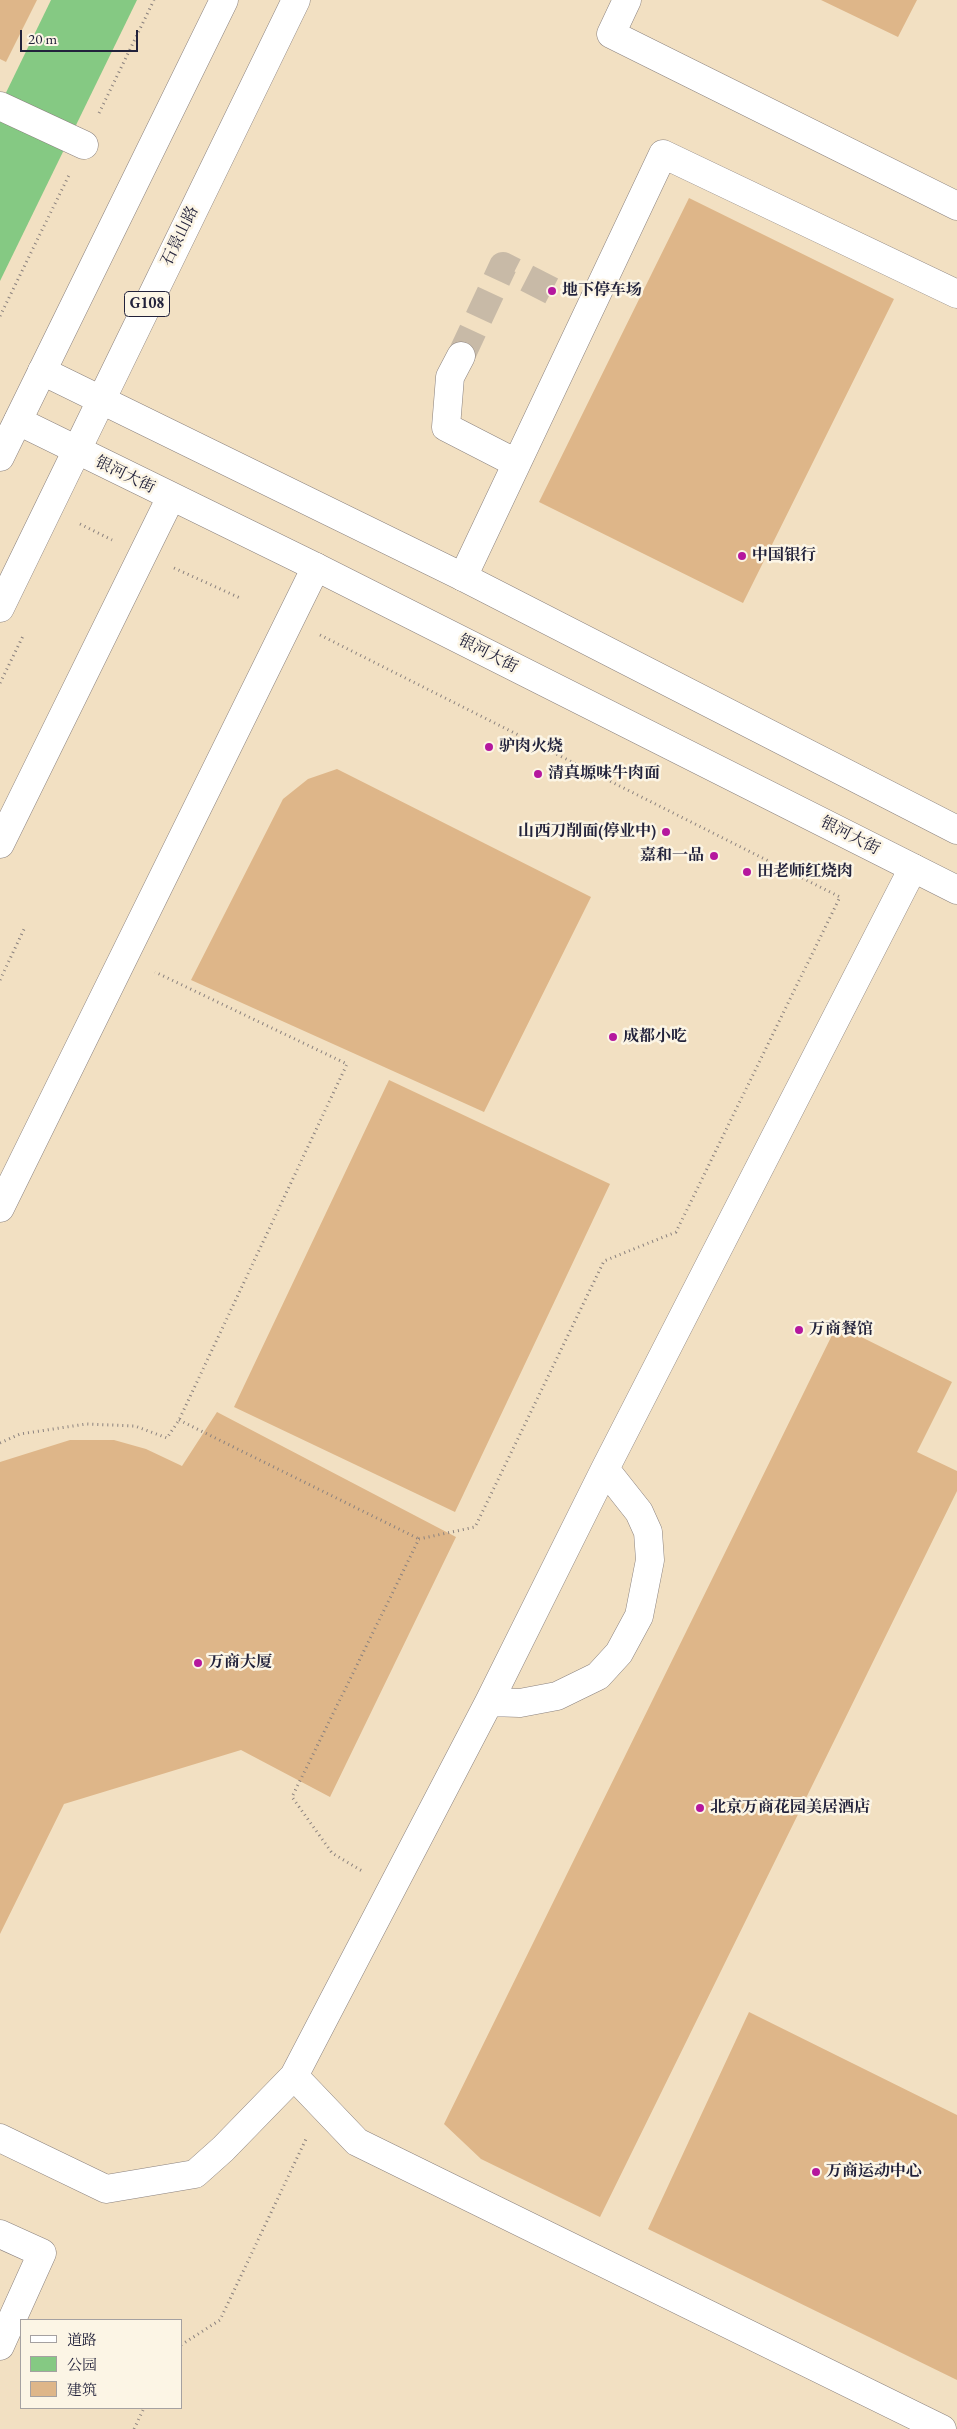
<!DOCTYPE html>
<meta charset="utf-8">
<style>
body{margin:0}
#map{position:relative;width:957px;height:2429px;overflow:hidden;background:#f2e0c2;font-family:"EB Garamond","Noto Serif SC",serif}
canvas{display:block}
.legend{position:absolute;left:20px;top:2319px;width:162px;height:90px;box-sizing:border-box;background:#fcf5e5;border:1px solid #a5a1a1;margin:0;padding:6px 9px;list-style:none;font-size:15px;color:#22223b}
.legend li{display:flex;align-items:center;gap:10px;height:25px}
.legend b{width:25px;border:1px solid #a5a1a1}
.scale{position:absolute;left:20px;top:30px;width:118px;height:22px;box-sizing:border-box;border:2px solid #22223b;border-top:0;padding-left:6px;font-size:15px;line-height:18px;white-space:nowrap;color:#22223b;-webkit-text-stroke:4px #fcf5e5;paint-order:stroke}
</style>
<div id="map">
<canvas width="957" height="2429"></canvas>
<ul class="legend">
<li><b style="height:6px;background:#fff"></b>道路</li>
<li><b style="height:14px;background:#85c983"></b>公园</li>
<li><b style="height:14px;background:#deb689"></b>建筑</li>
</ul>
<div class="scale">20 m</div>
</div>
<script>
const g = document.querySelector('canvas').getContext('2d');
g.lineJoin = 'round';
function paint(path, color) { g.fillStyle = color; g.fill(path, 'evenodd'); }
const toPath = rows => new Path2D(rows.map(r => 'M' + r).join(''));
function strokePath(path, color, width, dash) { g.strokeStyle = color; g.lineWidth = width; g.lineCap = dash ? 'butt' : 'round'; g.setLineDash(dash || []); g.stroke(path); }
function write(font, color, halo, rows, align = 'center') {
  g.font = font + ' "EB Garamond","Noto Serif SC",serif'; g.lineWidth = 5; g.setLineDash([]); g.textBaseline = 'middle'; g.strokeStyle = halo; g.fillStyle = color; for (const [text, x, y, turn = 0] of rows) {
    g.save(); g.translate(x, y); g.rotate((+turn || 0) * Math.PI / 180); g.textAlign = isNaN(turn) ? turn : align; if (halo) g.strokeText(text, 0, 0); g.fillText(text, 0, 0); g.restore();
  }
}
paint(toPath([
 [51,0,137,0,0,281,0,105]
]), '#85c983');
paint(toPath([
 [0,0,37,0,6,62,0,59],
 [821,0,917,0,898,37],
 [689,198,894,299,743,603,539,502],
 [337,769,591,897,484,1112,191,980,283,799,308,779],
 [389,1080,610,1184,455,1512,234,1407],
 [837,1325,952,1382,917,1452,957,1471,957,1491,600,2217,481,2159,444,2124],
 [217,1412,456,1537,330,1797,241,1750,64,1804,0,1934,0,1462,70,1440,114,1440,146,1449,182,1466],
 [749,2012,957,2115,957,2380,648,2229]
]), '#deb689');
strokePath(toPath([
 [461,356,503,266,552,291]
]), '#c8baa7', 28, [28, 14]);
const minor = toPath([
 [627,0,611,34,957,206],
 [0,106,84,145],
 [461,356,450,377,446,427,516,463],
 [463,577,663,154,957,294],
 [0,844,171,497],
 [913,868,605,1469,489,1702,294,2076,357,2142,942,2429],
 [0,1208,316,567],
 [489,1702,520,1703,557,1696,598,1676,619,1653,639,1616,650,1560,648,1532,639,1512,605,1469],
 [0,2138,106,2189,195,2174,223,2149,294,2076],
 [0,2234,42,2253,0,2346]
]);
const major = toPath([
 [42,371,463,577,957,830],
 [18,421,316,567,957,890]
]);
const highway = toPath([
 [0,457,224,0],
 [0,608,296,0]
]);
strokePath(minor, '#8a817e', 29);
strokePath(major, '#8a817e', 29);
strokePath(highway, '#8a817e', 29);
strokePath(toPath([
 [99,113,154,0],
 [0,316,69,175],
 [80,524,112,540],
 [174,568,240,598],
 [320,635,840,897,676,1232,604,1261,475,1527,419,1539,292,1797,332,1853,362,1871],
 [0,683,24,634],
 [0,980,25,927],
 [179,1420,419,1539],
 [0,1443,20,1434,86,1424,135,1426,167,1438,179,1420,347,1064,155,972],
 [181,2345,220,2320,306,2139],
 [134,2429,144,2408]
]), '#8a817e', 3, [1, 4]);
strokePath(minor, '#fff', 28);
strokePath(major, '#fff', 28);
strokePath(highway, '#fff', 28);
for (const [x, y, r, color] of [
 [552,291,5,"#b5179e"],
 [742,556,5,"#b5179e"],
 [489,747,5,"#b5179e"],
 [538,774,5,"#b5179e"],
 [666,832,5,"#b5179e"],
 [714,856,5,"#b5179e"],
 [747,872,5,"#b5179e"],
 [613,1037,5,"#b5179e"],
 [799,1330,5,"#b5179e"],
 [198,1663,5,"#b5179e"],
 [700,1808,5,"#b5179e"],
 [816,2172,5,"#b5179e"]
]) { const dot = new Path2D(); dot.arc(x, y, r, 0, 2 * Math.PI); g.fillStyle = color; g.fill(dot); strokePath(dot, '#fcf5e5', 2); }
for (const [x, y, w] of [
 [147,304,45]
]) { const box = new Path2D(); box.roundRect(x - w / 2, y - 12.5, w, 25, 4); g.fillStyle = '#fcf5e5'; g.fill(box); strokePath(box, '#22223b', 1); }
write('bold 15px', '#22223b', null, [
 ["G108",147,304]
]);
write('16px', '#22223b', '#fcf5e5', [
 ["石景山路",180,236,-64],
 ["银河大街",125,475,26],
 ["银河大街",488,654,27],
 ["银河大街",850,836,27]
]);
write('bold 16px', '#22223b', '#fcf5e5', [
 ["地下停车场",562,291],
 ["中国银行",752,556],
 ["驴肉火烧",499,747],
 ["清真塬味牛肉面",548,774],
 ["山西刀削面(停业中)",656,832,"right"],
 ["嘉和一品",704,856,"right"],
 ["田老师红烧肉",757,872],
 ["成都小吃",623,1037],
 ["万商餐馆",809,1330],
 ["万商大厦",208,1663],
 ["北京万商花园美居酒店",710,1808],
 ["万商运动中心",826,2172]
], 'left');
</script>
